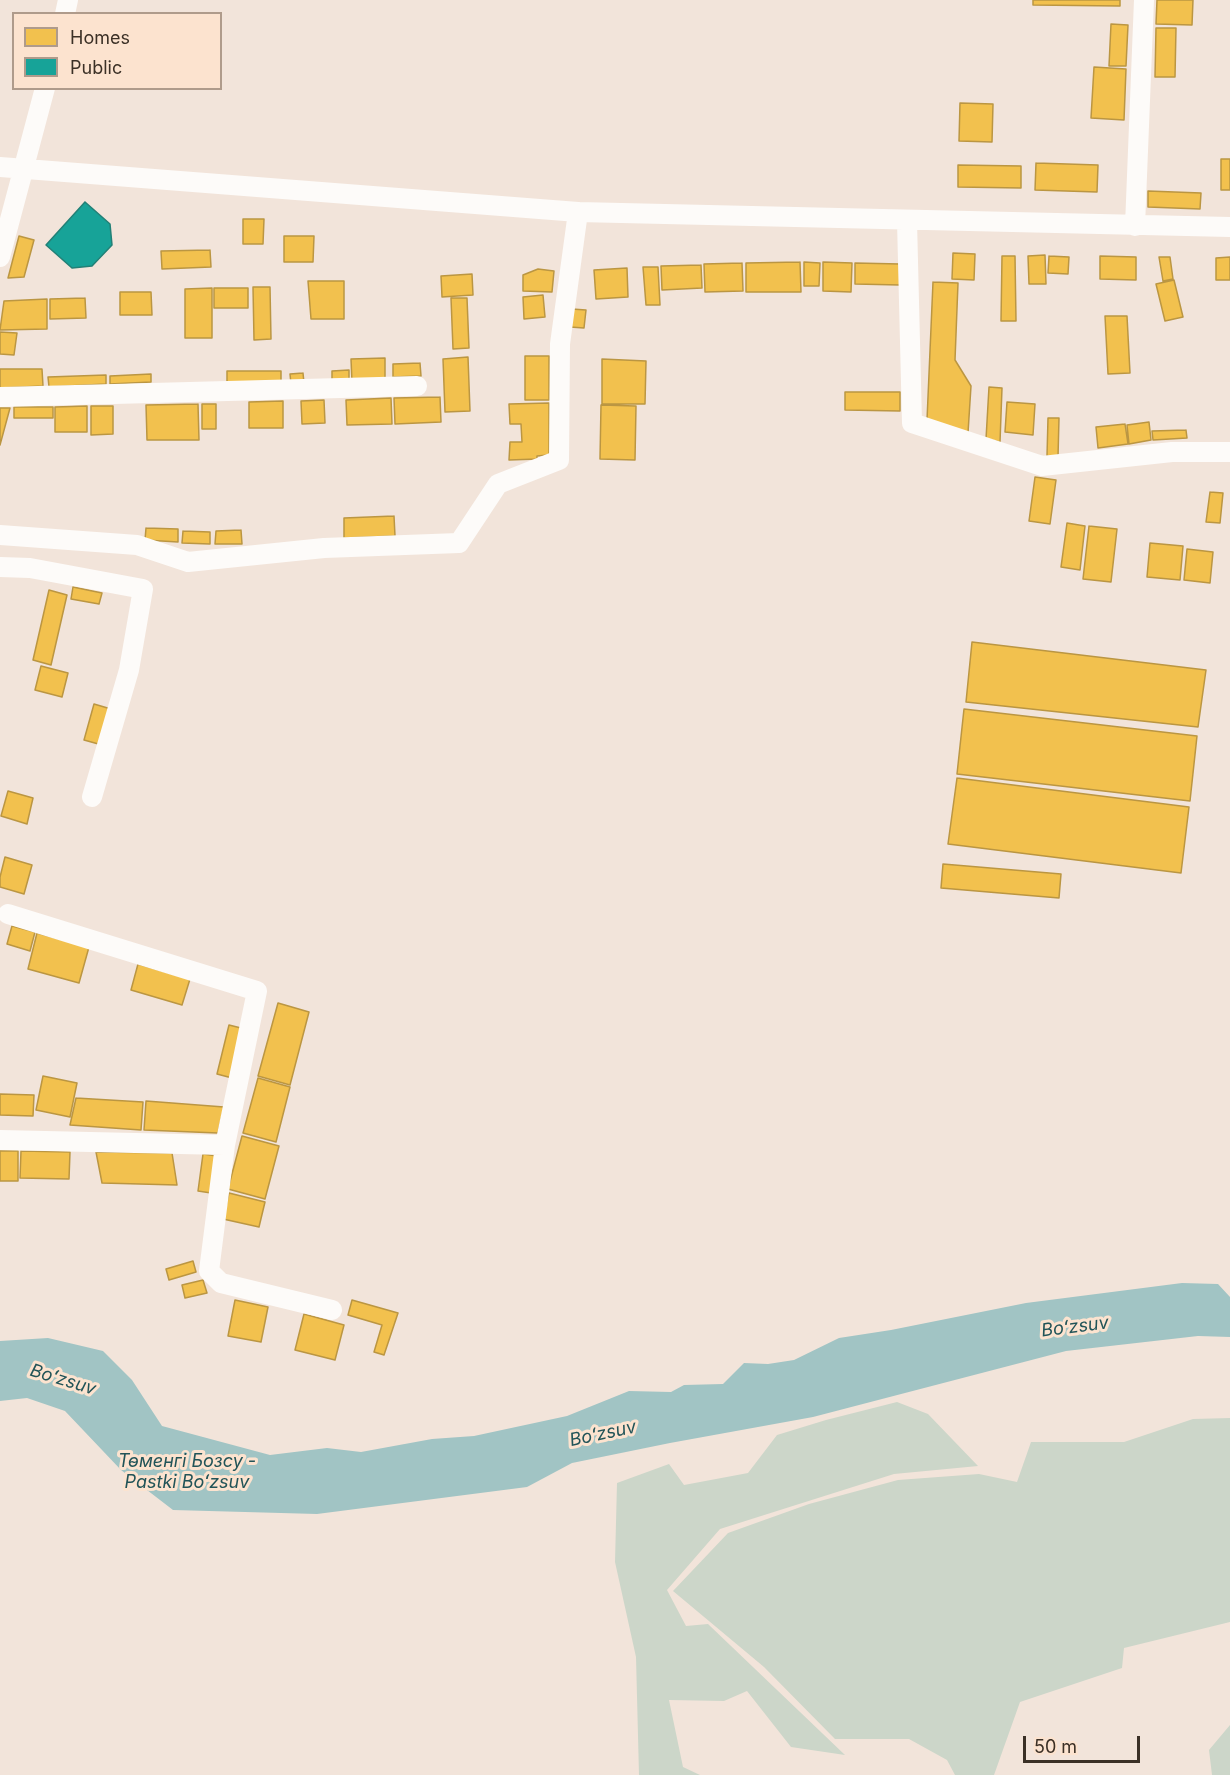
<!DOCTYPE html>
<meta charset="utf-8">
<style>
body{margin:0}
#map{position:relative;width:1230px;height:1775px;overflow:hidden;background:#f2e4da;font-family:Inter,sans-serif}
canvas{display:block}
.legend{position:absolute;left:12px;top:12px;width:210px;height:78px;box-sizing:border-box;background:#fce3cf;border:2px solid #af9b8b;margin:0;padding:8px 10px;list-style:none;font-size:18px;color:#3b3026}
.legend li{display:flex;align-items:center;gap:12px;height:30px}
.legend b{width:30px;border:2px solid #af9b8b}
.scale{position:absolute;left:1023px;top:1736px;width:117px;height:27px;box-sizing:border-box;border:3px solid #3b3026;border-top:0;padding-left:8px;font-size:18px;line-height:21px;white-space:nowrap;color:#3b3026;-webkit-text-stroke:4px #fce3cf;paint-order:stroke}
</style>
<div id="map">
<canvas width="1230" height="1775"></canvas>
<ul class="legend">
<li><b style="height:16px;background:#f2c14e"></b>Homes</li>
<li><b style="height:16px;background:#17a398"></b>Public</li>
</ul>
<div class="scale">50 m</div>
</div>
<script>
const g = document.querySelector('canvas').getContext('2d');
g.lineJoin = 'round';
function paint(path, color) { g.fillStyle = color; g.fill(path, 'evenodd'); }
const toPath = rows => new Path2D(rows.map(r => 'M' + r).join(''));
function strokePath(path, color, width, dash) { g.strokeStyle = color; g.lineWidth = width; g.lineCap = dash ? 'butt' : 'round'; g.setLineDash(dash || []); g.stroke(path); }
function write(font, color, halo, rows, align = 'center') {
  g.font = font + ' Inter,sans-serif'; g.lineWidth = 6; g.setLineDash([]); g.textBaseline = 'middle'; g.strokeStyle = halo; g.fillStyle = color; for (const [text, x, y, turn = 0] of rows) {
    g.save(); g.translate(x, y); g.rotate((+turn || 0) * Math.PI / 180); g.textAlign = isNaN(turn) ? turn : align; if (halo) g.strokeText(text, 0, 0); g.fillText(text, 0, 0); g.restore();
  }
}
paint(toPath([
 [897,1402,928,1414,978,1466,894,1474,720,1529,667,1590,686,1626,708,1624,845,1755,791,1747,747,1691,724,1701,669,1700,683,1767,700,1775,639,1775,636,1657,615,1562,617,1483,669,1464,684,1485,748,1473,777,1435,826,1420],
 [1230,1418,1230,1622,1124,1648,1122,1668,1020,1702,994,1775,955,1775,947,1760,909,1739,835,1739,764,1667,673,1591,728,1533,809,1504,898,1480,979,1474,1017,1482,1031,1442,1124,1442,1193,1419],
 [1230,1725,1230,1775,1212,1775,1209,1750]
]), '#ccd6c9');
paint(toPath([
 [1182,1283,1218,1284,1230,1297,1230,1337,1198,1336,1066,1351,813,1417,670,1443,572,1463,527,1487,317,1514,173,1510,121,1470,65,1411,27,1398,0,1401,0,1341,48,1338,103,1351,132,1380,162,1426,270,1455,327,1448,361,1452,432,1439,474,1436,567,1416,629,1391,671,1392,684,1385,723,1384,744,1363,768,1364,794,1360,839,1338,891,1330,1026,1303]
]), '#a1c4c4');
const homes = toPath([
 [1033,0,1120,0,1120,6,1033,5,1033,0],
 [1157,0,1193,0,1192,25,1156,24,1157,0],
 [1111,24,1128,25,1126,66,1109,66,1111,24],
 [1156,28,1176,28,1175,77,1155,77,1156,28],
 [1094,67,1126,69,1124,120,1091,118,1094,67],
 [960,103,993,104,992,142,959,141,960,103],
 [1221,159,1230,159,1230,190,1221,190,1221,159],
 [1036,163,1098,165,1097,192,1035,190,1036,163],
 [958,165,1021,166,1021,188,958,187,958,165],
 [1148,191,1201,193,1200,209,1148,207,1148,191],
 [243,219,264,219,263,244,243,244,243,219],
 [19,236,34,240,24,277,8,278,19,236],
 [284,236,314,236,313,262,284,262,284,236],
 [210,250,211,267,162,269,161,251,210,250],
 [953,253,975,254,974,280,952,279,953,253],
 [1045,255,1046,284,1029,284,1028,256,1045,255],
 [1002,256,1015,256,1016,321,1001,321,1002,256],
 [1049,256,1069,257,1068,274,1048,273,1049,256],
 [1100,256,1136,257,1136,280,1100,279,1100,256],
 [1159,257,1170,257,1173,279,1163,281,1159,257],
 [1230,257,1230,280,1216,280,1216,258,1230,257],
 [800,262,801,292,746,292,746,263,800,262],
 [804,262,820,263,819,286,804,286,804,262],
 [823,262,852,263,851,292,823,291,823,262],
 [742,263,743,291,705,292,704,264,742,263],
 [855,263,900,264,900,285,855,284,855,263],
 [701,265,702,288,662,290,661,266,701,265],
 [643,267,658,267,660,305,646,305,643,267],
 [627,268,628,297,596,299,594,270,627,268],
 [538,269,554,271,552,292,523,291,523,275,538,269],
 [472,274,473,295,442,297,441,276,472,274],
 [1174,280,1183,317,1165,321,1156,284,1174,280],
 [308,281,344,281,344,319,311,319,308,281],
 [933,282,958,283,955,360,971,386,968,433,927,420,933,282],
 [253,287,270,287,271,339,254,340,253,287],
 [212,288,212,338,185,338,185,289,212,288],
 [214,288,248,288,248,308,214,308,214,288],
 [120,292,151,292,152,315,120,315,120,292],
 [543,295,545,317,524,319,523,297,543,295],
 [85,298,86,318,50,319,50,299,85,298],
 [451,298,467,298,469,348,453,349,451,298],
 [47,299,47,329,0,330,4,301,47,299],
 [572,309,586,310,584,328,570,327,572,309],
 [1105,316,1127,316,1130,373,1108,374,1105,316],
 [0,332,17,333,14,355,0,354,0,332],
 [525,356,549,356,549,400,525,400,525,356],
 [468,357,470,411,445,412,443,359,468,357],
 [385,358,385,380,352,382,351,359,385,358],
 [602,359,646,361,645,404,602,404,602,359],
 [420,363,421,376,393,377,393,364,420,363],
 [0,369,42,369,43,386,0,388,0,369],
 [349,370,349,382,332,382,332,371,349,370],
 [227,371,281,371,281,384,227,385,227,371],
 [303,373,304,383,291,384,290,374,303,373],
 [151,374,151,382,110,384,110,376,151,374],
 [106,375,106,384,49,387,48,377,106,375],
 [989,387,1002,388,1000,442,986,439,989,387],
 [845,392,900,392,900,411,845,410,845,392],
 [440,397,441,422,395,424,394,398,440,397],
 [391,398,392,424,347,425,346,400,391,398],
 [324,400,325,423,302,424,301,401,324,400],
 [283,401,283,428,249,428,249,402,283,401],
 [1007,402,1035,404,1033,435,1005,432,1007,402],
 [549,403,549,455,537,456,537,459,509,460,510,442,522,442,521,424,510,424,509,404,549,403],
 [198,404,199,440,147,440,146,405,198,404],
 [202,404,216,404,216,429,202,429,202,404],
 [601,405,636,406,635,460,600,459,601,405],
 [87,406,87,432,55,432,55,407,87,406],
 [91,406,113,406,113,434,91,435,91,406],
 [14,407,53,407,53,418,14,418,14,407],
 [0,408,10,408,0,445,0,408],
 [1048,418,1059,418,1058,457,1047,456,1048,418],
 [1149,422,1151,440,1129,444,1127,425,1149,422],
 [1125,424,1128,444,1098,448,1096,427,1125,424],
 [1186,430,1187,438,1153,440,1152,431,1186,430],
 [1035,477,1056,480,1050,524,1029,521,1035,477],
 [1210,492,1223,493,1220,523,1206,522,1210,492],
 [394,516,395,536,344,538,344,518,394,516],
 [1067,523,1085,526,1080,570,1061,567,1067,523],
 [1089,526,1117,529,1111,582,1083,579,1089,526],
 [146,528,178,529,178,542,145,540,146,528],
 [241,530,242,544,215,544,216,531,241,530],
 [183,531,210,532,210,544,182,543,183,531],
 [1150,543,1183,546,1180,580,1147,577,1150,543],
 [1187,549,1213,552,1210,583,1184,580,1187,549],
 [73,587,102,593,99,604,71,599,73,587],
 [49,590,67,595,51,665,33,660,49,590],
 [972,642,1206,670,1198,727,966,702,972,642],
 [41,666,68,673,62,697,35,690,41,666],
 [94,704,111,709,102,745,84,740,94,704],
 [964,709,1197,736,1190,801,957,774,964,709],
 [957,778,1189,807,1181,873,948,844,957,778],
 [8,791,33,798,27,824,1,816,8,791],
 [5,857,32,865,24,894,0,887,0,877,5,857],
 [943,864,1061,874,1059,898,941,888,943,864],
 [12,926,35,932,30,951,7,944,12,926],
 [37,933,89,947,79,983,28,969,37,933],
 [138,964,190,979,182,1005,131,990,138,964],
 [278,1003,309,1012,290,1085,258,1076,278,1003],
 [229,1025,245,1029,232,1078,217,1074,229,1025],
 [43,1076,77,1083,70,1117,36,1110,43,1076],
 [258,1078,290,1087,276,1142,243,1133,258,1078],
 [0,1094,34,1095,33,1116,0,1115,0,1094],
 [76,1098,143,1102,141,1130,70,1125,76,1098],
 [146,1101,224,1107,218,1133,144,1130,146,1101],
 [242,1136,279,1146,265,1199,228,1189,242,1136],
 [0,1151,18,1151,18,1181,0,1181,0,1151],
 [21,1151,70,1152,69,1179,20,1178,21,1151],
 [96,1152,172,1153,177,1185,102,1183,96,1152],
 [203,1154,217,1156,211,1193,198,1191,203,1154],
 [229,1193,265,1202,259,1227,223,1219,229,1193],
 [193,1261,196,1272,169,1280,166,1269,193,1261],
 [203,1280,207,1293,185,1298,182,1285,203,1280],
 [235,1300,268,1307,261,1342,228,1336,235,1300],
 [352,1300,398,1313,384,1355,374,1352,382,1325,348,1315,352,1300],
 [304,1314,344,1325,335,1360,295,1350,304,1314]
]);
paint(homes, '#f2c14e');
strokePath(homes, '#bb9642', 1.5);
const public = toPath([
 [85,202,110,224,112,245,92,266,72,268,46,245,85,202]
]);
paint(public, '#17a398');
strokePath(public, '#228076', 1.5);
strokePath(toPath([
 [65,14,68,0],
 [0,167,578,212,1230,227],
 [907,221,912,423,1042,466,1172,452,1230,452],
 [1135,226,1144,0],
 [0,257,45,88],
 [0,397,417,386],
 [0,535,137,545,188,562,324,548,459,543,498,484,559,460,560,344,578,212],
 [0,567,30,568,143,589,129,670,92,797],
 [8,914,257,991,225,1145,209,1271,221,1283,332,1310],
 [0,1140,225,1145]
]), '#fdfbf9', 20);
write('italic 18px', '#225458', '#fce3cf', [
 ["Boʻzsuv",1075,1327,-7],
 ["Boʻzsuv",63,1380,17],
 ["Boʻzsuv",603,1434,-12],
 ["Төменгі Бозсу -",187,1462],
 ["Pastki Boʻzsuv",187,1483]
]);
</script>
